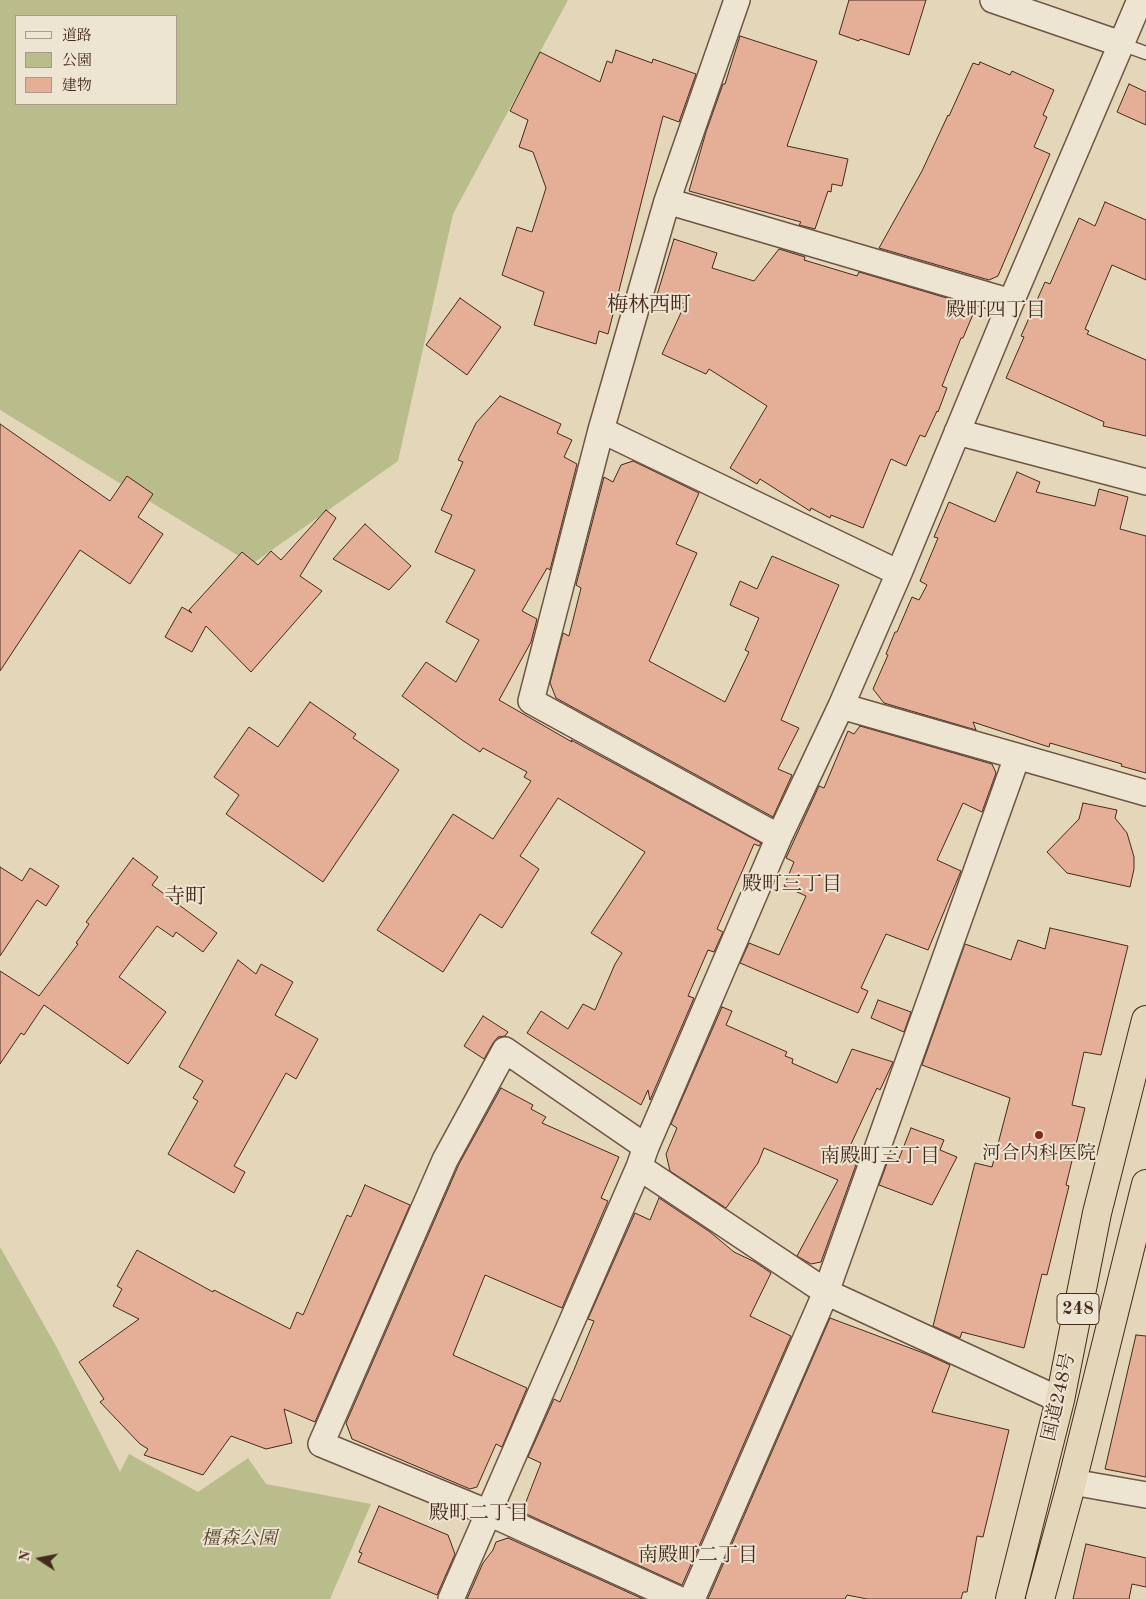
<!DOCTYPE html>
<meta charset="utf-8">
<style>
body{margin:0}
#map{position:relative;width:1146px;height:1599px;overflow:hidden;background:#e4d6b8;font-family:"Old Standard TT","Noto Serif JP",serif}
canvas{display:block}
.legend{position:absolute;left:15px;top:15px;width:162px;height:90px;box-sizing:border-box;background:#ede4d1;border:1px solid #aa9a89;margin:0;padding:6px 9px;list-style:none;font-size:15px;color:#462a1c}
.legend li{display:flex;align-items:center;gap:10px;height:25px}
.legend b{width:25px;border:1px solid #aa9a89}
.north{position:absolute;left:15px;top:1534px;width:50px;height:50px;-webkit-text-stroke:4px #ede4d1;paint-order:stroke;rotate:281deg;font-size:14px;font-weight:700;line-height:20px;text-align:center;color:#462a1c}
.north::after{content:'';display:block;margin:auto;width:18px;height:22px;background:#462a1c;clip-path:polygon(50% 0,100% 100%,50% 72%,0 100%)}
</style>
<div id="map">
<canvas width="1146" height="1599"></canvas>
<ul class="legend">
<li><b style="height:6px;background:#ede4d1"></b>道路</li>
<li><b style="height:14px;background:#b9bd8c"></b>公園</li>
<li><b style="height:14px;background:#e5ae97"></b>建物</li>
</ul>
<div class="north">N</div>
</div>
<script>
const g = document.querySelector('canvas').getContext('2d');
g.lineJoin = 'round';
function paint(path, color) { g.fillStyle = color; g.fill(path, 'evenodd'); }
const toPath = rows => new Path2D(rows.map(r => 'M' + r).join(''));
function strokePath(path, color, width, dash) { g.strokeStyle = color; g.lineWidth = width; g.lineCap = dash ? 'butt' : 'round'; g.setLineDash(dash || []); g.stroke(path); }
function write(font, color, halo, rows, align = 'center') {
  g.font = font + ' "Old Standard TT","Noto Serif JP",serif'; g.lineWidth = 4; g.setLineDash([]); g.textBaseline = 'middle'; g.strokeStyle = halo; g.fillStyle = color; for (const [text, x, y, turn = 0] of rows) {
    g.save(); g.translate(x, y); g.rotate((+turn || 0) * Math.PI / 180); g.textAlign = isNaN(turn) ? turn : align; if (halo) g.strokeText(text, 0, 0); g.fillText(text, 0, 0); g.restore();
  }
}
paint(toPath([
 [0,0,568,0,453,214,398,461,252,564,0,410],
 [16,16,176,16,176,104,16,104],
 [0,1247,56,1346,120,1472,129,1454,198,1492,248,1458,266,1484,371,1504,330,1599,0,1599]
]), '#b9bd8c');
const building = toPath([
 [849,0,926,0,909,55,860,39,859,41,839,34,849,0],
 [740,36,817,61,787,146,848,159,842,186,832,184,831,192,828,191,815,229,799,225,801,222,689,191,706,132,723,84,725,84,740,36],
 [616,50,652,63,653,59,696,74,679,122,663,116,608,334,599,331,596,344,534,325,544,292,502,275,517,227,532,232,546,188,533,152,519,147,528,120,510,111,540,52,600,82,607,61,612,63,616,50],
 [980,62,1010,75,1012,71,1054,90,1043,115,1047,117,1034,147,1050,154,998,276,989,280,879,248,922,171,948,115,949,116,973,63,979,65,980,62],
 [1129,84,1146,92,1146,125,1117,112,1129,84],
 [1105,202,1146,220,1146,280,1112,265,1085,329,1089,331,1087,334,1146,360,1146,436,1103,426,1104,422,1006,378,1024,337,1021,336,1045,282,1050,284,1079,218,1095,226,1105,202],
 [674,239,717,253,712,268,754,281,779,249,805,257,804,260,857,276,859,272,950,299,947,300,974,312,963,338,961,338,942,386,947,388,938,412,937,411,925,437,920,435,906,466,891,459,863,528,831,515,830,518,811,508,810,511,760,479,757,484,730,468,767,406,709,369,706,374,662,354,685,304,657,295,674,239],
 [460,298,501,327,467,375,426,345,460,298],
 [500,396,561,424,557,433,572,440,564,457,577,464,550,570,547,568,522,611,537,619,531,642,499,700,572,742,571,740,761,843,759,846,754,844,717,929,723,932,714,952,708,950,688,996,694,998,650,1100,648,1090,641,1105,527,1033,541,1011,568,1029,583,1004,595,1010,615,964,622,953,591,933,645,852,558,798,520,856,539,869,502,928,480,914,443,972,377,930,453,814,493,839,531,781,524,777,527,772,483,748,480,752,462,740,402,696,426,662,456,682,479,640,446,622,475,570,435,552,452,515,441,510,463,462,458,460,476,423,500,396],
 [0,424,110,501,127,476,153,494,138,517,163,534,130,584,80,550,0,671,0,424],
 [633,461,699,493,676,544,697,553,649,661,725,702,749,652,745,650,759,618,730,605,740,581,757,589,772,556,839,585,781,720,799,728,778,769,792,775,773,817,556,698,550,683,563,633,569,636,581,588,576,585,604,477,613,482,621,465,633,461],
 [1017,472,1040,482,1036,492,1095,506,1099,489,1128,497,1120,529,1146,536,1146,773,1121,766,1122,764,1050,743,1049,747,973,722,976,730,884,703,873,689,888,655,886,654,895,632,897,632,912,597,919,600,927,585,920,581,938,538,934,537,949,502,995,522,1017,472],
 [326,510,336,518,300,576,322,591,251,672,206,626,192,652,165,637,182,607,192,613,189,610,242,552,258,565,271,551,281,560,326,510],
 [365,524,411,566,389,590,333,559,365,524],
 [310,702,356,734,353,738,399,770,323,882,226,814,239,795,214,777,249,727,278,747,310,702],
 [860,726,992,764,996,773,982,812,963,803,937,860,961,871,928,950,886,934,861,988,868,991,858,1013,740,963,749,943,779,955,806,896,784,886,794,862,786,858,819,786,824,788,848,731,854,734,860,726],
 [1083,803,1117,810,1115,818,1127,833,1134,857,1134,869,1130,887,1067,873,1047,852,1079,819,1083,803],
 [133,858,158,877,152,885,217,933,203,952,176,932,173,937,157,926,119,977,166,1012,128,1064,44,1005,24,1035,21,1033,0,1064,0,971,39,996,78,944,76,943,89,924,86,922,133,858],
 [0,867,22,881,30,868,59,886,46,906,37,900,0,956,0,867],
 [1050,928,1128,946,1101,1055,1084,1052,1072,1105,1085,1108,1066,1185,1069,1186,1047,1275,1042,1274,1024,1348,962,1332,960,1338,933,1326,975,1163,992,1167,1010,1098,922,1065,965,944,1011,960,1018,940,1045,949,1050,928],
 [238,960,256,974,261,964,293,982,275,1015,318,1039,296,1079,286,1073,234,1166,245,1172,234,1193,168,1154,198,1101,193,1098,203,1081,179,1067,238,960],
 [878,1000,911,1012,904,1032,871,1018,878,1000],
 [722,1007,732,1011,726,1025,787,1052,785,1056,793,1059,792,1063,837,1083,852,1049,893,1062,880,1090,877,1088,851,1144,862,1148,821,1262,811,1264,797,1256,838,1180,764,1148,758,1163,726,1208,670,1171,666,1154,677,1128,671,1124,722,1007],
 [483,1016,508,1032,505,1036,498,1037,493,1043,484,1059,464,1046,483,1016],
 [501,1088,533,1105,531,1109,546,1117,542,1123,619,1157,601,1198,608,1201,562,1308,485,1275,453,1355,527,1388,502,1447,496,1444,477,1487,470,1489,352,1439,346,1423,459,1164,501,1088],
 [911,1128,944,1140,940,1150,957,1157,932,1205,879,1185,889,1158,898,1161,911,1128],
 [365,1185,410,1205,315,1422,284,1409,292,1443,266,1449,231,1436,203,1475,144,1455,148,1449,140,1444,100,1402,104,1399,79,1362,139,1319,113,1306,122,1289,117,1286,137,1250,213,1292,214,1290,290,1329,297,1312,303,1315,347,1215,351,1217,365,1185],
 [659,1198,710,1232,734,1252,755,1262,771,1273,750,1316,791,1336,682,1585,522,1512,541,1463,528,1457,554,1399,560,1402,573,1372,594,1321,588,1319,635,1213,650,1220,659,1198],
 [830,1318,926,1354,950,1365,932,1412,1009,1430,983,1537,977,1536,967,1592,963,1592,961,1599,867,1599,847,1595,845,1599,708,1599,830,1318],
 [1136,1335,1146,1336,1146,1477,1105,1469,1136,1335],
 [379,1506,448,1535,455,1554,437,1595,358,1562,362,1553,359,1552,379,1506],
 [508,1538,643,1599,467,1599,483,1563,493,1550,496,1542,508,1538],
 [1086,1544,1146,1558,1146,1587,1132,1584,1129,1599,1073,1599,1086,1544]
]);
paint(building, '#e5ae97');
strokePath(building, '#462a1c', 1);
const service = toPath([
 [1121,44,1146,53]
]);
const minor = toPath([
 [737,0,667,201,601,430,531,701,779,837],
 [993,0,1121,44],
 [667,201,1011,302],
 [601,430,899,573],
 [957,432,1146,482],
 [841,706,1146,793],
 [646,1147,505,1050,445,1160,321,1444,489,1513,678,1599],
 [639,1167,826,1292,1060,1400],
 [1072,1482,1146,1495],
 [451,1599,639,1167,646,1147,779,837,841,706,899,573,1011,302,1140,0],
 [692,1599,826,1292,1017,757]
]);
const trunk = toPath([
 [1010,1599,1060,1400,1097,1213,1146,1020],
 [1040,1599,1072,1482,1146,1184]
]);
strokePath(service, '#6e5543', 15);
strokePath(minor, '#6e5543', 28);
strokePath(trunk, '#462a1c', 30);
strokePath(service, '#ede4d1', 12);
strokePath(minor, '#ede4d1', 25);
strokePath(trunk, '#e4d6b8', 28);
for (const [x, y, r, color] of [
 [1039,1135,5,"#8f2418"]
]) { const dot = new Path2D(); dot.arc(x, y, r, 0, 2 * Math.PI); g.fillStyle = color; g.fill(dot); strokePath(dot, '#ede4d1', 2); }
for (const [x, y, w] of [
 [1078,1309,42]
]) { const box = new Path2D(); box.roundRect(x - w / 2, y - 15.5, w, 31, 4); g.fillStyle = '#ede4d1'; g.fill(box); strokePath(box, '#462a1c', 1); }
write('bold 18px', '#462a1c', null, [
 ["248",1078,1309]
]);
write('19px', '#462a1c', '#ede4d1', [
 ["河合内科医院",1039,1154]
]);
write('19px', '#462a1c', '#ede4d1', [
 ["国道248号",1059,1397,-77]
]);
write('italic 19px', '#5d4732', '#ede4d1', [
 ["橿森公園",239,1539]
]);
write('20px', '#462a1c', '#ede4d1', [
 ["殿町四丁目",996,311],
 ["殿町三丁目",792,885],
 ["南殿町三丁目",880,1157],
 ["殿町二丁目",479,1514],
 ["南殿町二丁目",698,1556]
]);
write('21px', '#462a1c', '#ede4d1', [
 ["梅林西町",649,305],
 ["寺町",185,897]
]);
</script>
